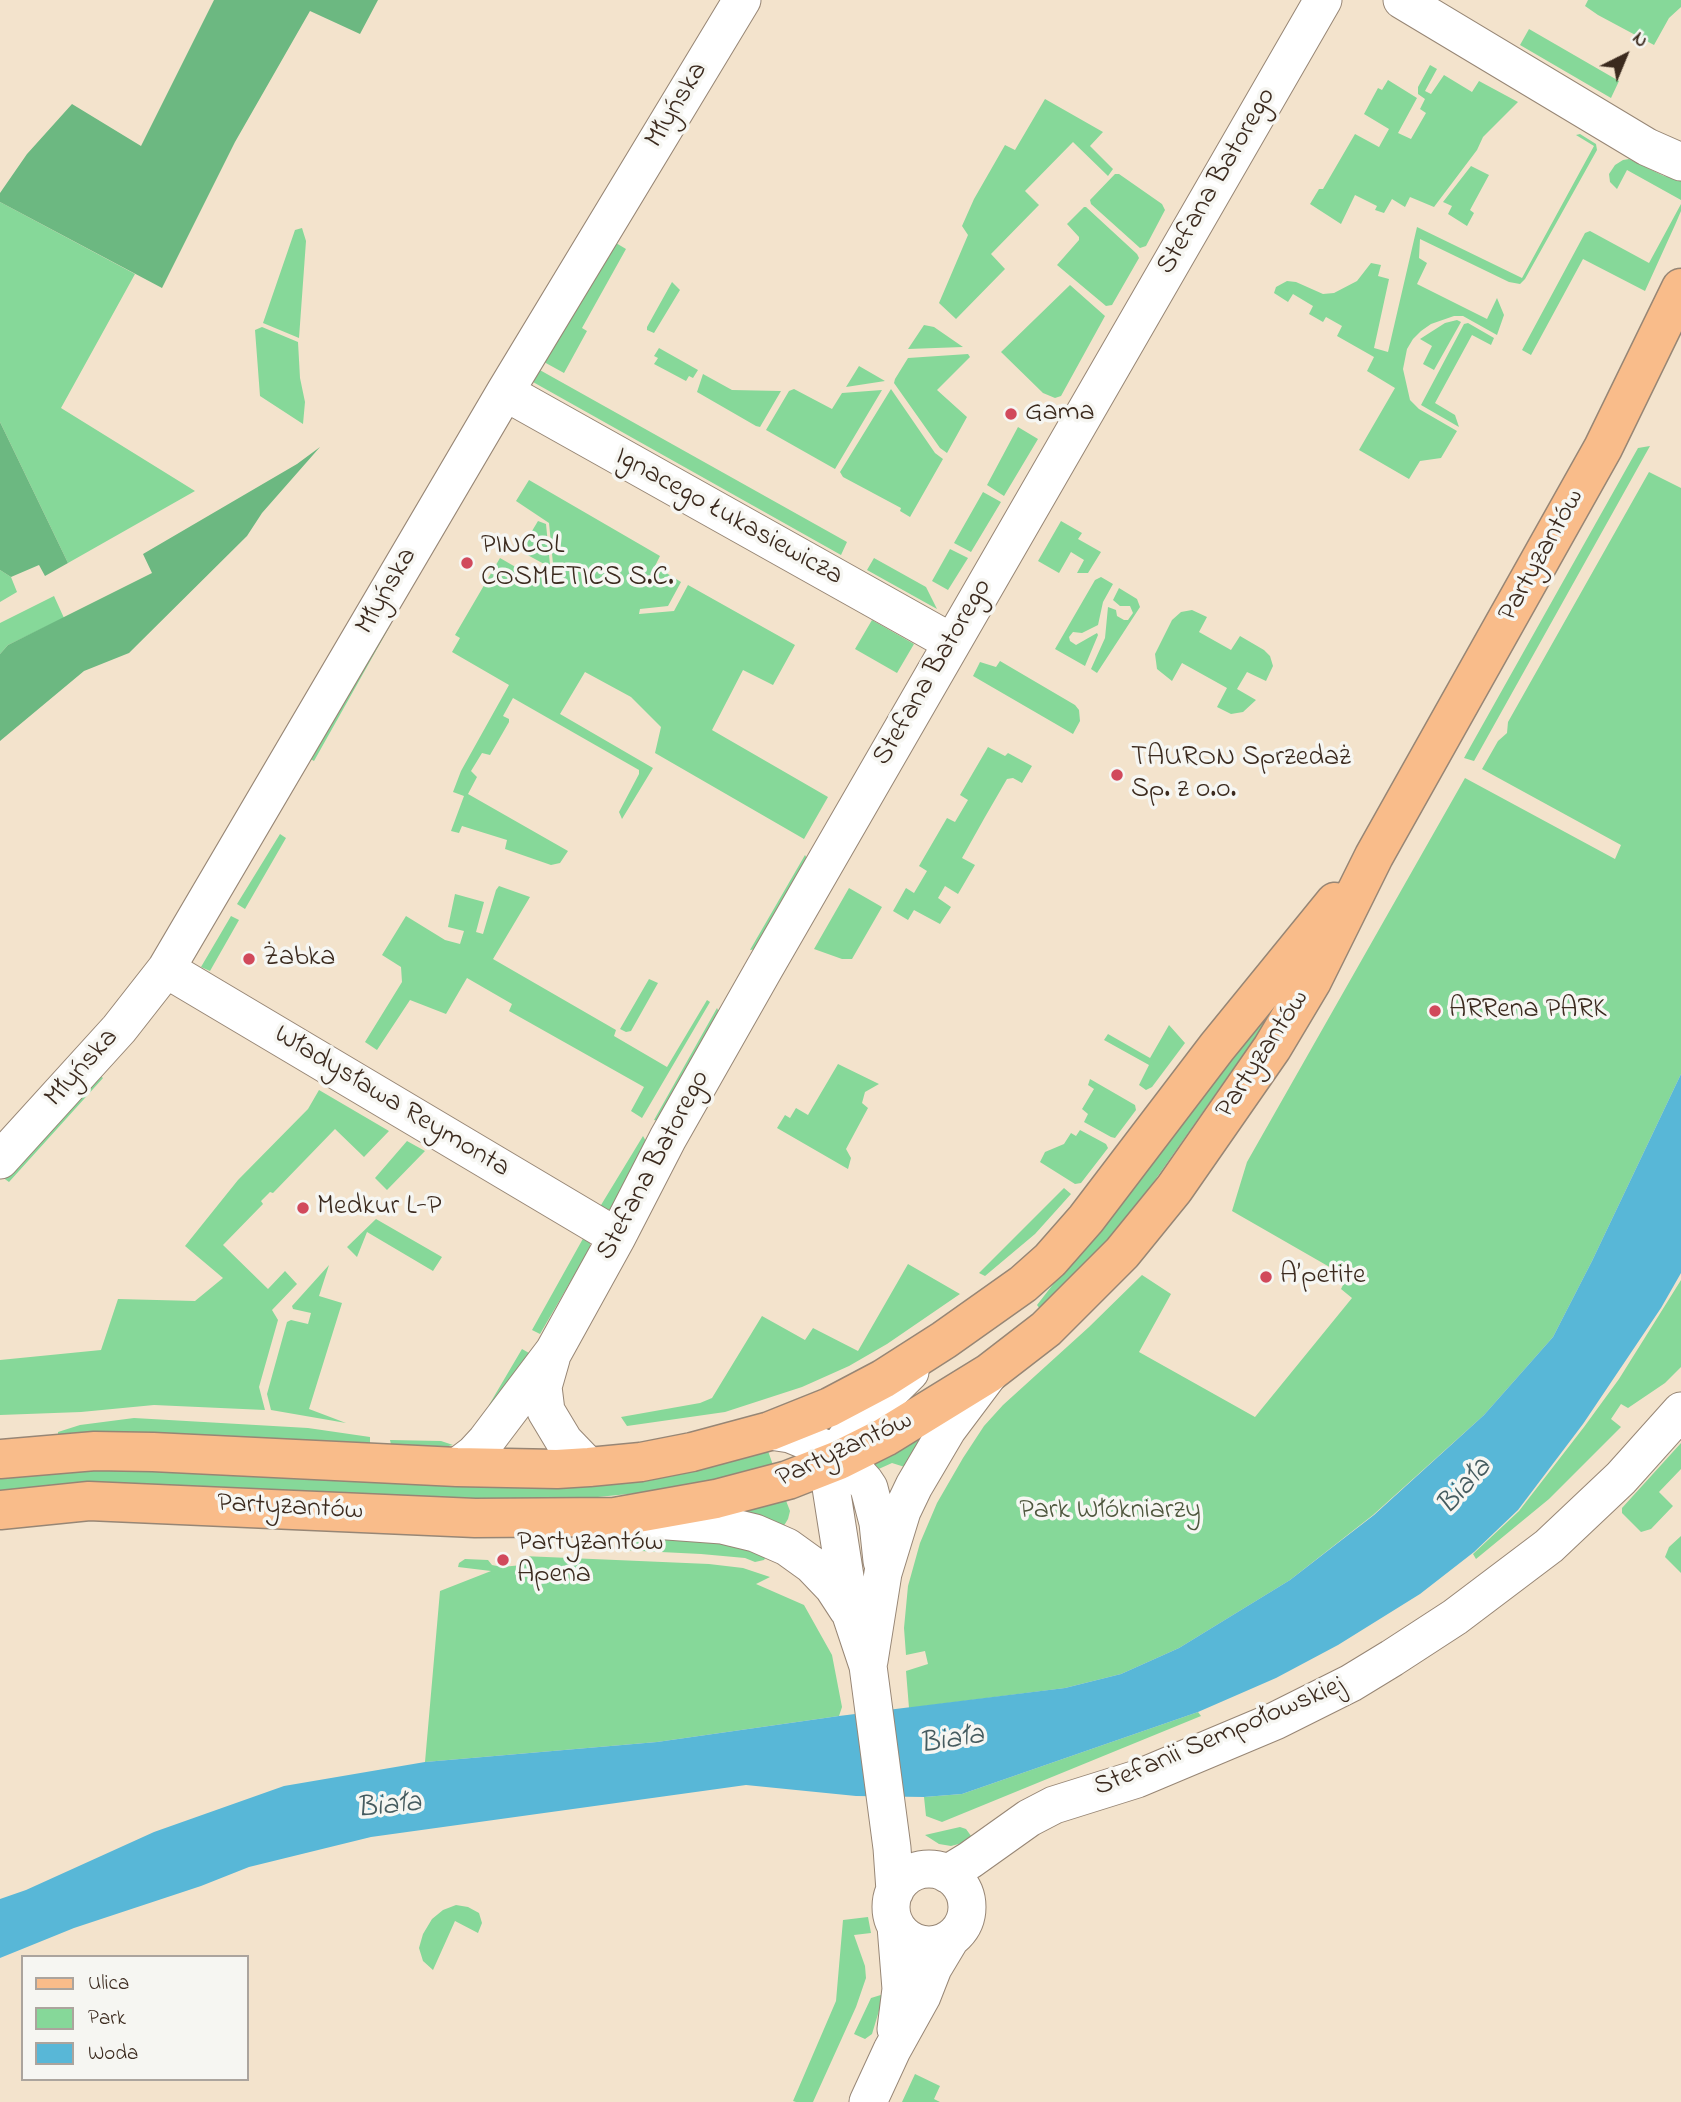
<!DOCTYPE html>
<meta charset="utf-8">
<style>
body{margin:0}
#map{position:relative;width:1681px;height:2102px;overflow:hidden;background:#f3e3cc;font-family:"Indie Flower",sans-serif}
canvas{display:block}
.legend{position:absolute;left:21px;top:1955px;width:228px;height:126px;box-sizing:border-box;background:#f6f6f2;border:2px solid #aba49d;margin:0;padding:9px 12px;list-style:none;font-size:21px;color:#3b2a1e}
.legend li{display:flex;align-items:center;gap:14px;height:35px}
.legend b{width:35px;border:2px solid #aba49d}
.north{position:absolute;left:1590px;top:21px;width:70px;height:70px;-webkit-text-stroke:5px #f6f6f2;paint-order:stroke;rotate:43deg;font-size:19px;font-weight:700;line-height:28px;text-align:center;color:#3b2a1e}
.north::after{content:'';display:block;margin:auto;width:24px;height:32px;background:#3b2a1e;clip-path:polygon(50% 0,100% 100%,50% 72%,0 100%)}
</style>
<div id="map">
<canvas width="1681" height="2102"></canvas>
<ul class="legend">
<li><b style="height:9px;background:#f9bc8a"></b>Ulica</li>
<li><b style="height:19px;background:#86d899"></b>Park</li>
<li><b style="height:19px;background:#58b7d7"></b>Woda</li>
</ul>
<div class="north">N</div>
</div>
<script>
const g = document.querySelector('canvas').getContext('2d');
g.lineJoin = 'round';
function paint(path, color) { g.fillStyle = color; g.fill(path, 'evenodd'); }
const toPath = rows => new Path2D(rows.map(r => 'M' + r).join(''));
function strokePath(path, color, width, dash) { g.strokeStyle = color; g.lineWidth = width; g.lineCap = dash ? 'butt' : 'round'; g.setLineDash(dash || []); g.stroke(path); }
function write(font, color, halo, rows, align = 'center') {
  g.font = font + ' "Indie Flower",sans-serif'; g.lineWidth = 7; g.setLineDash([]); g.textBaseline = 'middle'; g.strokeStyle = halo; g.fillStyle = color; for (const [text, x, y, turn = 0] of rows) {
    g.save(); g.translate(x, y); g.rotate((+turn || 0) * Math.PI / 180); g.textAlign = isNaN(turn) ? turn : align; if (halo) g.strokeText(text, 0, 0); g.fillText(text, 0, 0); g.restore();
  }
}
paint(toPath([
 [1588,0,1681,0,1681,7,1669,18,1654,45,1598,15,1585,6],
 [1529,29,1619,81,1611,98,1520,45],
 [1430,65,1437,69,1425,91,1431,94,1444,75,1472,92,1479,81,1518,102,1483,137,1477,150,1434,207,1410,197,1405,207,1392,199,1384,213,1375,210,1377,206,1355,195,1341,224,1310,204,1319,189,1323,189,1355,134,1379,147,1389,129,1364,114,1378,88,1382,90,1388,80,1417,98,1398,133,1411,139,1426,113,1420,109,1425,99,1418,94,1418,87],
 [1045,99,1103,132,1090,146,1113,169,1108,176,1073,142,1025,191,1039,205,991,254,1005,269,956,319,939,303,968,235,962,226,974,199,1005,145,1015,150],
 [1580,134,1596,144,1597,150,1525,279,1520,284,1509,282,1420,239,1419,258,1427,263,1417,284,1487,319,1497,298,1504,315,1497,335,1463,316,1454,316,1431,324,1421,331,1413,339,1407,349,1403,369,1410,400,1419,409,1457,431,1441,458,1420,461,1409,479,1359,450,1395,388,1367,371,1374,357,1337,336,1342,326,1326,317,1323,322,1309,314,1313,306,1293,294,1288,302,1274,293,1276,287,1287,281,1296,282,1323,294,1334,293,1357,281,1371,263,1381,265,1378,276,1389,279,1374,348,1388,352,1417,227,1522,278,1594,146,1576,135],
 [1629,159,1664,176,1681,179,1681,200,1627,170,1617,189,1610,182,1609,174,1615,165,1623,160],
 [1471,166,1489,175,1470,210,1474,213,1467,226,1448,214,1452,206,1443,202],
 [1115,174,1119,174,1162,204,1165,210,1146,246,1140,248,1091,204,1090,200],
 [0,202,135,274,61,408,195,491,68,563,0,422],
 [1681,204,1681,211,1675,225,1645,291,1583,259,1531,355,1522,350,1585,233,1590,231,1649,263],
 [1084,207,1086,207,1137,254,1139,258,1112,305,1106,306,1057,265,1079,240,1079,237,1067,224],
 [302,228,306,241,299,338,263,323,295,230],
 [616,243,626,249,582,328,587,331,564,373,544,362],
 [672,282,680,290,654,333,647,330,647,327],
 [1070,285,1105,316,1061,396,1055,398,1043,393,1001,352],
 [1457,320,1461,322,1434,370,1423,364,1432,346,1420,339,1445,323],
 [1468,323,1494,338,1491,345,1472,335,1435,403,1455,415,1459,427,1421,405,1464,324],
 [924,325,934,327,963,347,908,349],
 [262,327,298,342,300,378,305,402,303,424,260,396,255,330],
 [659,348,698,370,693,378,689,376,686,381,654,364,658,358,654,356],
 [968,354,970,357,937,390,967,417,947,453,940,448,894,383,895,379,908,358],
 [859,366,885,381,846,387],
 [538,369,847,542,841,555,533,382],
 [703,374,732,390,781,391,760,427,756,426,697,392],
 [794,389,832,409,842,393,882,390,835,469,766,430,789,391],
 [891,389,935,453,943,459,910,517,900,511,901,508,843,477,840,472],
 [1018,427,1038,439,1004,496,987,485],
 [1650,446,1474,761,1464,758,1638,448],
 [1649,472,1681,488,1681,1074,1592,1261,1553,1337,1484,1415,1373,1515,1290,1580,1179,1648,1121,1674,1065,1688,909,1708,906,1671,928,1664,925,1651,906,1655,904,1628,908,1586,920,1543,937,1503,963,1458,984,1426,1003,1405,1089,1327,1142,1275,1171,1294,1139,1352,1255,1417,1352,1298,1341,1289,1347,1277,1232,1211,1247,1162,1465,778,1615,859,1621,845,1482,769,1498,741,1507,733,1508,722],
 [529,480,660,556,655,566,681,582,668,606,640,609,639,614,674,611,688,585,795,645,773,685,743,670,712,730,828,797,804,839,655,753,661,727,631,697,585,672,560,714,653,768,622,819,619,812,639,774,639,770,513,698,503,716,509,719,509,722,490,755,482,753,471,771,477,777,468,794,568,851,560,863,551,865,505,849,507,840,462,826,459,833,451,831,464,796,453,792,461,771,509,685,452,652,460,638,455,635,500,558,538,580,546,565,520,551,538,521,546,524,550,565,553,564,549,523,516,501],
 [983,492,1001,502,971,552,954,543],
 [1061,521,1082,533,1078,539,1101,552,1088,573,1077,573,1084,560,1071,552,1059,573,1038,561],
 [950,549,968,558,948,590,932,581],
 [874,558,926,587,937,609,867,570],
 [0,570,11,577,17,592,0,602],
 [1101,577,1113,584,1103,602,1098,625,1082,633,1073,632,1069,637,1070,641,1076,645,1097,633,1098,635,1085,666,1055,649,1095,580],
 [1119,588,1137,599,1140,607,1097,673,1091,669,1105,638,1108,607,1116,610,1117,616,1124,620,1128,620,1133,613,1130,606,1120,606,1113,600],
 [54,596,64,618,8,645,0,654,0,623],
 [1192,610,1207,617,1199,632,1231,650,1240,636,1264,650,1270,656,1273,666,1266,681,1247,672,1237,689,1256,700,1243,712,1231,714,1217,707,1227,688,1182,663,1172,681,1157,669,1155,654,1172,620,1181,612],
 [384,620,391,624,314,761,305,756],
 [872,620,914,644,897,673,855,649],
 [1000,661,1075,705,1079,710,1080,721,1073,734,973,676,980,662,996,667],
 [988,747,1005,756,1008,753,1032,766,1022,783,1013,778,1007,779,985,817,962,858,975,865,958,894,945,886,938,898,951,907,940,924,914,910,908,920,893,911,906,888,914,893,927,871,919,866,947,818,955,822,968,800,960,795],
 [280,834,286,838,245,909,237,904],
 [805,855,809,862,757,949,750,950],
 [499,886,530,897,493,959,616,1030,614,1036,667,1067,707,1000,710,1002,642,1118,631,1111,644,1087,509,1011,512,1004,467,978,446,1014,410,1000,377,1050,365,1042,402,982,401,967,382,955,406,916,445,940,460,944,464,931,448,927,455,894,484,902,476,932,483,934,496,890],
 [849,888,882,907,852,959,842,959,814,949],
 [231,916,239,920,210,971,201,967],
 [1301,965,1304,968,1134,1210,1106,1244,1040,1309,1037,1305],
 [649,979,658,983,631,1031,626,1032,620,1029],
 [717,1008,719,1012,659,1121,654,1120],
 [1169,1025,1185,1043,1152,1087,1146,1090,1139,1085,1149,1065,1104,1040,1108,1034,1150,1058],
 [838,1064,879,1084,865,1092,862,1103,868,1108,846,1149,851,1158,848,1169,777,1128,785,1115,790,1118,796,1108,808,1115],
 [96,1072,103,1078,9,1182,2,1177],
 [1090,1079,1135,1105,1136,1110,1115,1138,1111,1137,1084,1122,1088,1114,1082,1109,1094,1089,1088,1085],
 [319,1090,389,1131,364,1157,335,1129,273,1193,270,1192,261,1201,263,1204,223,1245,268,1289,285,1271,297,1284,272,1310,278,1320,259,1387,265,1410,154,1405,81,1412,0,1415,0,1360,101,1350,118,1299,195,1301,223,1278,185,1246,238,1180,308,1109],
 [1080,1130,1106,1144,1108,1148,1081,1183,1075,1184,1040,1162,1045,1152,1064,1144,1071,1133,1076,1136],
 [643,1136,647,1143,613,1208,604,1211,598,1210],
 [407,1141,425,1151,387,1190,375,1178],
 [1064,1188,1071,1194,1035,1234,985,1276,979,1273],
 [376,1219,442,1257,433,1271,367,1232,357,1257,347,1247],
 [585,1235,590,1243,590,1248,540,1334,532,1330],
 [908,1264,960,1294,887,1344,849,1366,802,1387,725,1412,627,1426,621,1417,700,1403,712,1398,762,1316,805,1340,813,1328,858,1351],
 [329,1265,319,1296,342,1303,309,1409,346,1423,271,1410,267,1394,287,1322,291,1320,308,1324,311,1313,293,1309,292,1306],
 [1681,1280,1681,1367,1665,1383,1628,1408,1621,1404,1611,1419,1621,1427,1549,1499,1476,1559,1473,1554,1519,1511,1584,1427,1619,1379],
 [522,1349,529,1353,498,1409,489,1405],
 [134,1418,308,1428,370,1437,370,1443,366,1447,58,1438,58,1432,80,1425],
 [920,1436,923,1437,911,1469,892,1463,872,1472,869,1465],
 [390,1440,441,1441,453,1445,430,1450,392,1449],
 [1681,1443,1681,1469,1659,1492,1673,1506,1651,1529,1641,1532,1622,1513,1622,1508],
 [768,1451,773,1465,724,1479,669,1490,547,1502,115,1484,57,1484,0,1492,0,1478,53,1471],
 [785,1498,790,1511,788,1519,780,1532,741,1512],
 [674,1536,770,1550,764,1560,755,1562,745,1558,701,1554,621,1550,621,1543],
 [1681,1536,1681,1573,1665,1557,1669,1547],
 [523,1556,709,1564,743,1568,770,1577,756,1584,804,1605,832,1655,842,1707,839,1716,657,1742,425,1762,440,1591,491,1571,458,1567,459,1563,465,1559,488,1560,492,1565,502,1567,522,1565],
 [1198,1712,1201,1716,942,1822,926,1816,924,1797,962,1794],
 [960,1827,966,1829,974,1840,951,1846,939,1844,925,1835],
 [456,1905,468,1907,479,1913,482,1923,478,1933,455,1921,433,1970,423,1961,419,1948,423,1934,432,1919,443,1910],
 [868,1917,871,1933,854,1935,865,1966,866,1978,856,2007,813,2102,796,2102,793,2101,836,2001,843,1920],
 [884,1994,872,2034,865,2039,854,2034,871,1998],
 [915,2074,940,2086,934,2099,940,2102,902,2102]
]), '#86d899');
paint(toPath([
 [214,0,378,0,360,34,310,11,235,142,162,288,0,202,0,193,27,154,72,104,141,146],
 [0,422,68,563,45,576,39,565,11,577,0,570],
 [320,447,262,513,247,536,129,653,84,671,0,741,0,654,8,645,152,573,143,554,297,464]
]), '#6cb881');
paint(toPath([
 [1681,1074,1681,1273,1661,1308,1583,1424,1518,1510,1474,1552,1420,1594,1338,1645,1276,1678,1198,1712,962,1794,924,1797,856,1796,746,1785,371,1837,249,1867,201,1886,74,1928,0,1958,0,1899,26,1890,154,1832,284,1786,425,1762,657,1742,839,1716,1065,1688,1121,1674,1179,1648,1290,1580,1374,1515,1484,1415,1553,1337,1592,1261]
]), '#58b7d7');
const minor = toPath([
 [1402,0,1647,147,1681,162],
 [505,392,951,642],
 [166,969,617,1237],
 [0,1160,119,1029,166,969,505,392,742,0],
 [551,1359,543,1387,546,1411,564,1441,589,1467],
 [770,1431,790,1434,824,1448,856,1472,865,1482,869,1488,878,1523,882,1561],
 [457,1467,474,1454,486,1441,554,1351,617,1237,668,1138,764,969,1323,0],
 [640,1519,722,1525,755,1533,787,1547,812,1565,833,1587,848,1610],
 [869,1661,883,1573,902,1511,914,1486,947,1430,989,1374],
 '891 1907a38 38 0 1 1 76 0a38 38 0 1 1-76 0Z',
 [947,1874,970,1860,1029,1818,1054,1805,1137,1779,1275,1721,1351,1683,1392,1658,1455,1617,1549,1546,1621,1478,1681,1411],
 [895,1891,892,1848,868,1666,851,1615,830,1481,845,1440,856,1425,910,1372],
 [896,2029,901,1989,896,1926],
 [868,2102,892,2050,922,1996,933,1968,951,1938]
]);
const major = toPath([
 [0,1459,95,1451,153,1452,457,1467,557,1469,589,1467,641,1462,692,1452,770,1431,830,1407,883,1379,944,1340,1023,1284,1050,1260,1086,1219,1217,1047,1335,902],
 [0,1510,89,1501,475,1518,615,1517,716,1499,788,1480,839,1460,885,1437,989,1373,1046,1329,1122,1253,1174,1189,1272,1048,1312,981,1374,856,1603,448,1681,288]
]);
strokePath(minor, '#978675', 39);
strokePath(major, '#978675', 41);
strokePath(minor, '#fff', 37);
strokePath(major, '#f9bc8a', 38);
for (const [x, y, r, color] of [
 [1011,414,7,"#d1495b"],
 [467,563,7,"#d1495b"],
 [1117,775,7,"#d1495b"],
 [249,959,7,"#d1495b"],
 [1435,1011,7,"#d1495b"],
 [303,1208,7,"#d1495b"],
 [1266,1277,7,"#d1495b"],
 [503,1560,7,"#d1495b"]
]) { const dot = new Path2D(); dot.arc(x, y, r, 0, 2 * Math.PI); g.fillStyle = color; g.fill(dot); strokePath(dot, '#f6f6f2', 2.5); }
write('28px', '#3b2a1e', '#f6f6f2', [
 ["Młyńska",678,106,-59],
 ["Stefana Batorego",1218,182,-60],
 ["Ignacego Łukasiewicza",728,518,29],
 ["Partyzantów",1543,556,-61],
 ["Młyńska",388,592,-60],
 ["Stefana Batorego",934,673,-60],
 ["Partyzantów",1264,1055,-57],
 ["Młyńska",83,1069,-48],
 ["Władysława Reymonta",391,1103,31],
 ["Stefana Batorego",655,1166,-62],
 ["Partyzantów",845,1451,-25],
 ["Partyzantów",290,1509,3],
 ["Stefanii Sempołowskiej",1220,1738,-23]
]);
write('28px', '#3b2a1e', '#f6f6f2', [
 ["Gama",1025,414],
 ["PINCOL",481,547],
 ["COSMETICS S.C.",481,579],
 ["TAURON Sprzedaż",1131,759],
 ["Sp. z o.o.",1131,791],
 ["Żabka",263,959],
 ["ARRena PARK",1449,1011],
 ["Medkur L-P",317,1208],
 ["A’petite",1280,1277],
 ["Partyzantów",517,1544],
 ["Apena",517,1576]
], 'left');
write('28px', '#4e563d', '#f6f6f2', [
 ["Park Włókniarzy",1110,1512]
]);
write('italic 30px', '#455b5f', '#f6f6f2', [
 ["Biała",1466,1488,-48],
 ["Biała",952,1742,-9],
 ["Biała",389,1808,-6]
]);
</script>
